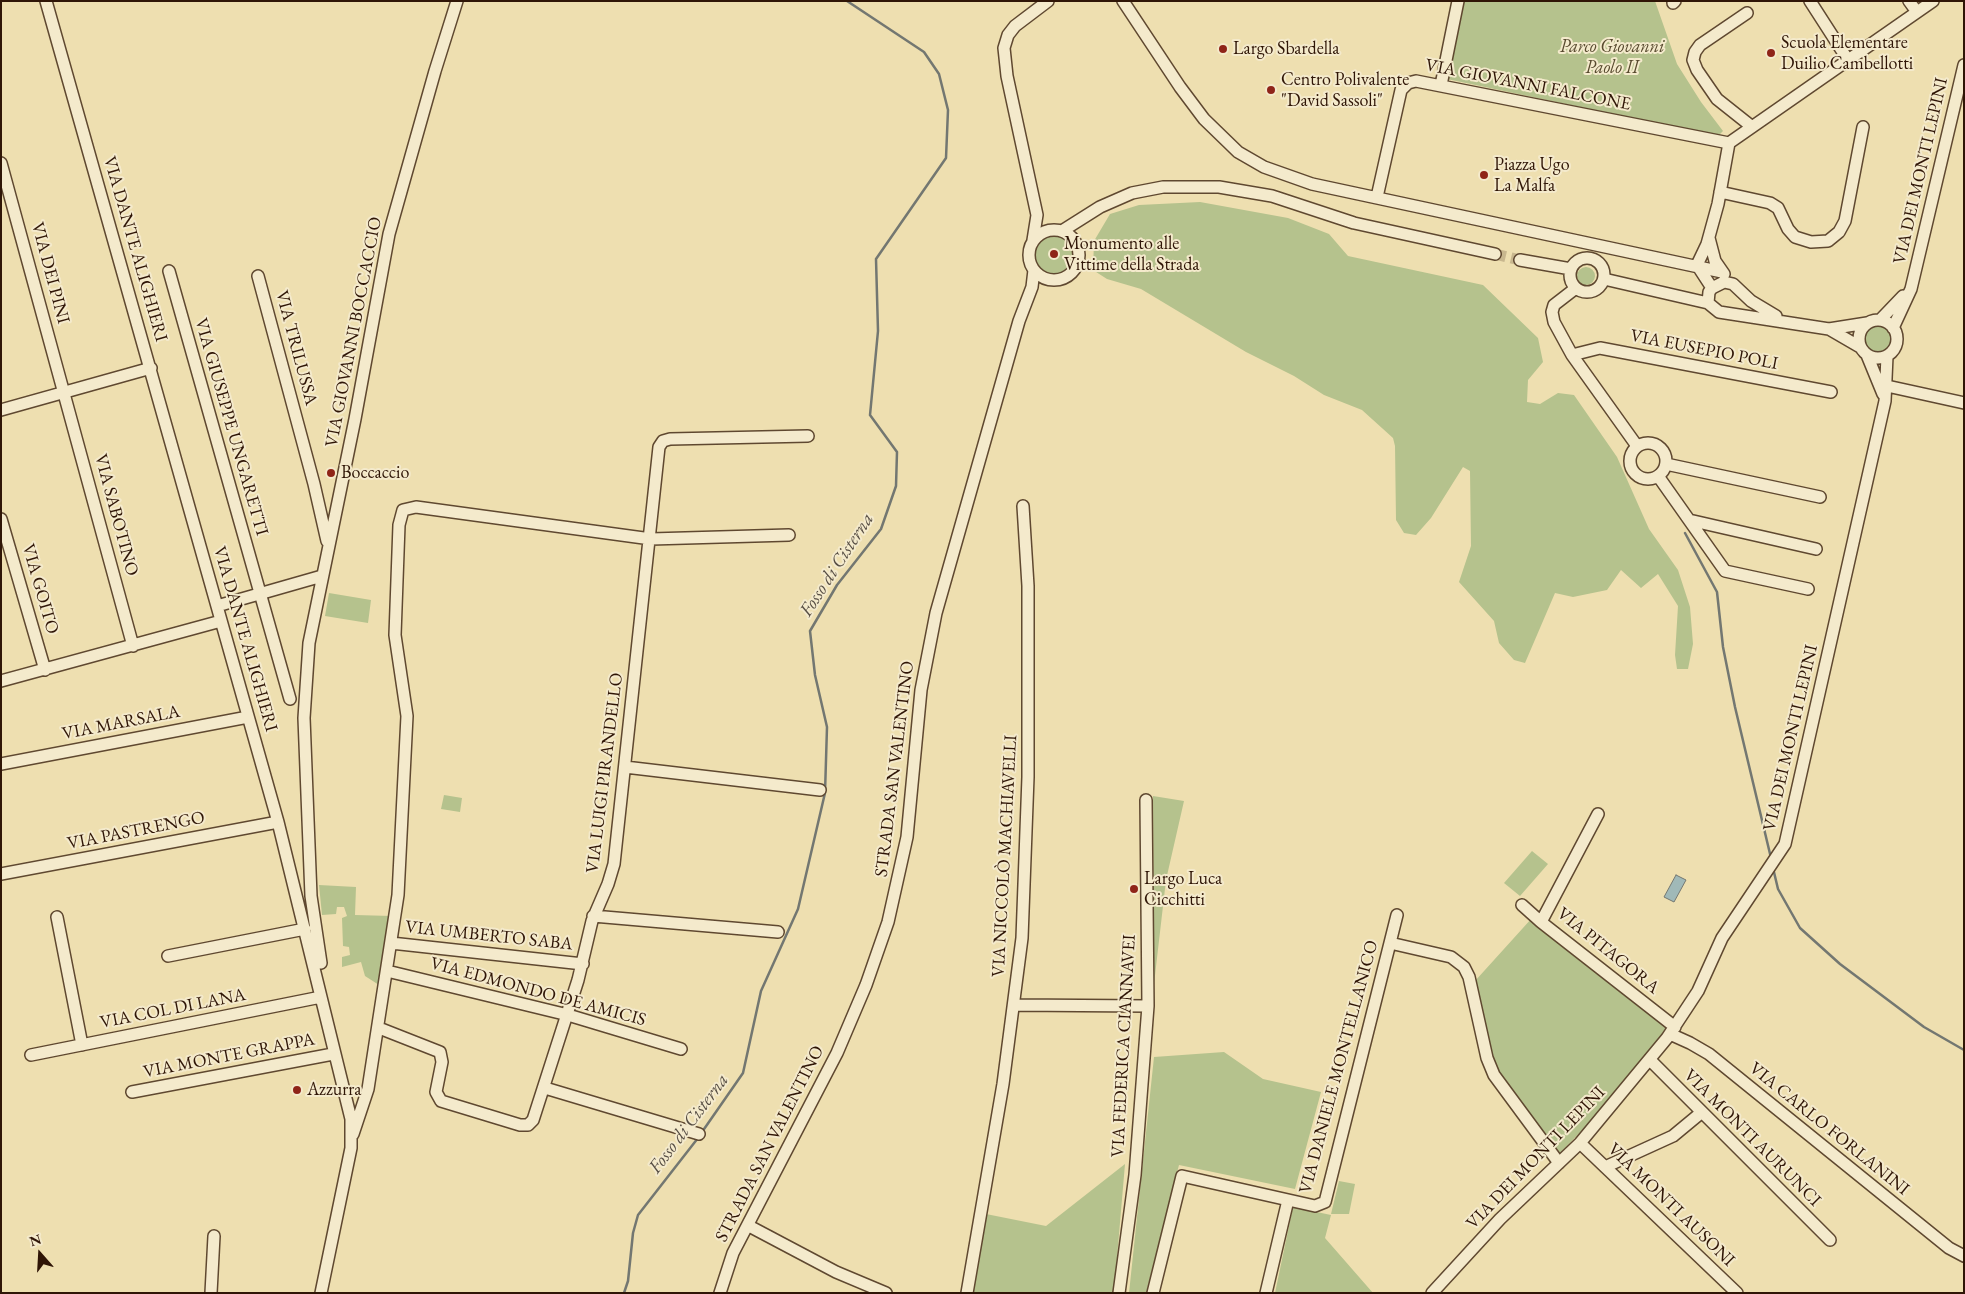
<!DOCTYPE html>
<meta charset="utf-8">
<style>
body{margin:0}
#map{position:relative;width:1965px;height:1294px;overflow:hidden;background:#eedfb0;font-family:"EB Garamond",serif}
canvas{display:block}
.frame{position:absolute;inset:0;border:2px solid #2f1506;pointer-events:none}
.north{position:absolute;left:15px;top:1229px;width:50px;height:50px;-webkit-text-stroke:4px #f4eacc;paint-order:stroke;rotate:341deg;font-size:14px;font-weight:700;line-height:20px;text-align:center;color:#2f1506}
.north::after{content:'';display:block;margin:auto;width:18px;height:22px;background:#2f1506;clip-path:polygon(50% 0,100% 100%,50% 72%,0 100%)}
</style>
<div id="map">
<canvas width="1965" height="1294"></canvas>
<div class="frame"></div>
<div class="north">N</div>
</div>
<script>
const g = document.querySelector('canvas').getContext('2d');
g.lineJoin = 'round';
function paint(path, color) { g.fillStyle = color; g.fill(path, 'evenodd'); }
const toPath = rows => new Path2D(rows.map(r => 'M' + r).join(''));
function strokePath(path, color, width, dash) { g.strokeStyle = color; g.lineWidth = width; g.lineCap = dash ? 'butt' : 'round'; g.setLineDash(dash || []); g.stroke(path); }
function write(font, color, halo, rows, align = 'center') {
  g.font = font + ' "EB Garamond",serif'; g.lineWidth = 4; g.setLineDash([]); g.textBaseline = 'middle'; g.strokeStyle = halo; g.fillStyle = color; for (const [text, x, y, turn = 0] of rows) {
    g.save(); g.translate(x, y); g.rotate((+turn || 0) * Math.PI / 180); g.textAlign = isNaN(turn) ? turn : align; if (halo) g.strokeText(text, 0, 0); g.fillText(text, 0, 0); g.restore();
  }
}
paint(toPath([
 [1462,1,1655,1,1677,64,1701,102,1723,131,1718,136,1447,79],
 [1200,202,1288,218,1329,234,1348,256,1483,285,1538,338,1543,362,1528,380,1527,402,1540,404,1558,393,1574,395,1617,457,1649,529,1678,570,1690,607,1693,644,1688,669,1677,669,1675,655,1678,606,1658,574,1641,588,1621,570,1607,590,1573,597,1555,593,1525,663,1514,660,1499,643,1494,621,1459,582,1471,546,1470,471,1463,467,1431,518,1416,535,1404,533,1396,520,1395,446,1393,438,1362,410,1324,395,1294,376,1246,352,1141,289,1107,279,1093,270,1094,241,1110,214,1139,205],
 '1034 254a20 20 0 1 1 40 0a20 20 0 1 1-40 0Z',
 '1577 276a9 9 0 1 1 18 0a9 9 0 1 1-18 0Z',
 '1864 339a14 14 0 1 1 28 0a14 14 0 1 1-28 0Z',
 [329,593,371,600,368,623,325,616],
 [444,795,462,798,460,812,441,809],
 [1153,796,1184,801,1166,880,1154,984],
 [1532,851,1548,864,1520,896,1504,883],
 [319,885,356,887,355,915,392,916,379,985,365,976,361,962,342,967,342,957,350,955,349,947,343,946,342,918,347,916,344,907,337,907,336,914,322,915],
 [1532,918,1669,1027,1596,1116,1559,1154,1495,1068,1475,981],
 [1224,1052,1263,1079,1321,1092,1295,1189,1179,1165,1146,1293,1129,1293,1154,1057],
 [1125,1164,1114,1293,967,1293,981,1213,1046,1226],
 [1339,1181,1355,1184,1349,1214,1331,1214],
 [1293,1207,1331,1215,1325,1238,1373,1293,1275,1293]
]), '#b5c28d');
const water = toPath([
 [1676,875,1686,880,1674,902,1664,897,1676,875]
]);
paint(water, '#a0b9b8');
strokePath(water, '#737771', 1);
strokePath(toPath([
 [1685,533,1717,592,1723,647,1735,707,1771,858],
 [1773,868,1778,889,1800,928,1840,964,1924,1027,1964,1050],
 [702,1132,743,1073,761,991,798,909,825,793,827,727,815,675,810,631,837,585,881,529,896,486,897,452,870,415,878,331,876,259,946,158,948,110,939,74,924,52,847,1],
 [624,1293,628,1281,633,1233,638,1215,698,1138]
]), '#737771', 2.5);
strokePath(toPath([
 [1495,254,1520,260]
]), '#c8b78e', 11, [11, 5.5]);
const minor = toPath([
 [46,1,278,822,351,1119,351,1148,321,1293],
 [1123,1,1180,87,1204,119,1238,152,1264,167,1312,184,1722,272],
 [1810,1,1848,60],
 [1909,1,1917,12],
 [1673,3,1675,1],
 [1747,13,1700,45,1695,52,1693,60,1697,70,1717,99,1751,126],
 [1441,85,1458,1],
 [1,163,133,646],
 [1720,192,1770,203,1778,208,1788,229,1795,237,1811,242,1828,241,1839,232,1845,221,1863,127],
 [1377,197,1401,90,1408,83,1416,81,1729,143],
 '1029 255a25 25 0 1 1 50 0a25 25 0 1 1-50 0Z',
 [1062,231,1100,207,1132,193,1163,187,1219,187,1272,196,1354,223,1495,254],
 [1709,238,1715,261,1724,274],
 [1033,240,1037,215,1007,76,1004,48,1008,35,1015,26,1048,1],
 '1570 275a17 17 0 1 1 34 0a17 17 0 1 1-34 0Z',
 [1520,260,1571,269],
 [1697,265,1707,244,1718,204,1729,143,1933,1],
 [1697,265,1712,288],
 [169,271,290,699],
 [258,276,314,484,327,541],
 [1604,279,1708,303,1719,312,1829,329,1860,347],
 [1576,288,1554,305,1552,312,1554,322,1572,355,1637,446],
 [1708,303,1709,292,1712,288,1724,282,1733,284,1751,301,1776,316],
 '1859 339a19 19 0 1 1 38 0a19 19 0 1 1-38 0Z',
 [1880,320,1903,296],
 [1893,328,1911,289,1964,65],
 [1829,329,1867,323],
 [1572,355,1600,348,1831,392],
 [1867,355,1883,394],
 [1887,386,1964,403],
 [1,410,151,368],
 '1630 461a18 18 0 1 1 36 0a18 18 0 1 1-36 0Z',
 [1666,464,1820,497],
 [1658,476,1725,571,1808,589],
 [1,519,45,670],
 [1689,520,1816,549],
 [217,606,322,576],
 [1,681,221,621],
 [1,764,248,717],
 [625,767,820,790],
 [1598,814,1541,922,1675,1027],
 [1,874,278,822],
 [1522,905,1541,922],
 [593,916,778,932],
 [57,917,82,1045],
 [391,943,583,964],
 [1390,943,1451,957,1464,967,1469,977,1487,1058,1494,1075,1559,1163],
 [168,956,305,929],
 [321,963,311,896,304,718,309,643,355,419,389,234,435,71,457,1],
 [387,971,568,1015,681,1049],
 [1014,1005,1148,1006],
 [379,1028,440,1052,442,1062,436,1092,441,1101,520,1125,528,1125,533,1120,578,980,592,921,608,884,614,864,659,447,663,441,670,439,808,436],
 [1670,1034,1690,1043,1709,1054,1949,1248,1964,1256],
 [31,1055,321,997],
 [1650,1060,1830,1240],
 [545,1088,699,1134],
 [132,1092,333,1054],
 [353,1134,368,1089,398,895,407,716,395,635,399,525,403,510,416,507,651,539,789,535],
 [1580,1143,1737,1293],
 [1605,1167,1673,1136,1702,1112],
 [749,1226,836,1272,886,1293],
 [211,1293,214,1236],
 [720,1293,733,1253,837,1053,866,985,888,922,907,837,921,690,936,613,1019,321,1032,287,1034,270],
 [967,1293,1003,1084,1022,938,1028,777,1028,586,1023,506],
 [1119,1293,1135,1175,1148,1006,1146,800],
 [1153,1293,1182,1176,1315,1206,1325,1202,1397,915],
 [1266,1293,1288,1200],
 [1432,1293,1500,1219,1580,1143,1667,1038,1698,991,1722,938,1785,844,1885,401,1887,356]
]);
strokePath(minor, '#5f4830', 14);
strokePath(minor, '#f4eacc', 11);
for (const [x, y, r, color] of [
 [1223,49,5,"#8f2418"],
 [1771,53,5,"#8f2418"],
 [1271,90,5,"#8f2418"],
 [1484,175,5,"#8f2418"],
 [1054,254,5,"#8f2418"],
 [331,473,5,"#8f2418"],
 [1134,889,5,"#8f2418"],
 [297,1090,5,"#8f2418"]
]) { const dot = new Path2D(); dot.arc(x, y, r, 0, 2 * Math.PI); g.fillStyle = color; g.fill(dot); strokePath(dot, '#f4eacc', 2); }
write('18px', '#2f1506', '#f4eacc', [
 ["Scuola Elementare",1781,43],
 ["Duilio Cambellotti",1781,64],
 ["Largo Sbardella",1233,49],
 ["Centro Polivalente",1281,80],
 ["\"David Sassoli\"",1281,101],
 ["Piazza Ugo",1494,165],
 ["La Malfa",1494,186],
 ["Monumento alle",1064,244],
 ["Vittime della Strada",1064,265],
 ["Boccaccio",341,473],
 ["Largo Luca",1144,879],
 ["Cicchitti",1144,900],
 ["Azzurra",307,1090]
], 'left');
write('italic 18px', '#57492e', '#f4eacc', [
 ["Parco Giovanni",1612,47],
 ["Paolo II",1612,68]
]);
write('18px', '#2f1506', '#f4eacc', [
 ["VIA GIOVANNI FALCONE",1528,85,11],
 ["VIA DEI MONTI LEPINI",1921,171,-77],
 ["VIA DANTE ALIGHIERI",135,249,74],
 ["VIA DEI PINI",50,273,75],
 ["VIA GIOVANNI BOCCACCIO",354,332,-79],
 ["VIA TRILUSSA",296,348,75],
 ["VIA EUSEPIO POLI",1704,350,11],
 ["VIA GIUSEPPE UNGARETTI",231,427,74],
 ["VIA SABOTINO",116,515,75],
 ["VIA GOITO",40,589,74],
 ["VIA DANTE ALIGHIERI",245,639,74],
 ["VIA MARSALA",121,723,-11],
 ["VIA DEI MONTI LEPINI",1791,738,-77],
 ["STRADA SAN VALENTINO",895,769,-83],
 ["VIA LUIGI PIRANDELLO",605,773,-83],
 ["VIA PASTRENGO",136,831,-11],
 ["VIA NICCOLÒ MACHIAVELLI",1005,856,-87],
 ["VIA UMBERTO SABA",489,936,6],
 ["VIA PITAGORA",1608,951,39],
 ["VIA EDMONDO DE AMICIS",538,992,15],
 ["VIA COL DI LANA",173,1009,-11],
 ["VIA FEDERICA CIANNAVEI",1124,1046,-87],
 ["VIA MONTE GRAPPA",229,1056,-11],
 ["VIA DANIELE MONTELLANICO",1339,1067,-75],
 ["VIA CARLO FORLANINI",1829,1129,39],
 ["VIA MONTI AURUNCI",1752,1138,45],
 ["STRADA SAN VALENTINO",770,1144,-63],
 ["VIA DEI MONTI LEPINI",1536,1158,-46],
 ["VIA MONTI AUSONI",1671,1205,44]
]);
write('italic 19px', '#574e44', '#f4eacc', [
 ["Fosso di Cisterna",837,565,-57],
 ["Fosso di Cisterna",689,1124,-53]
]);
</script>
